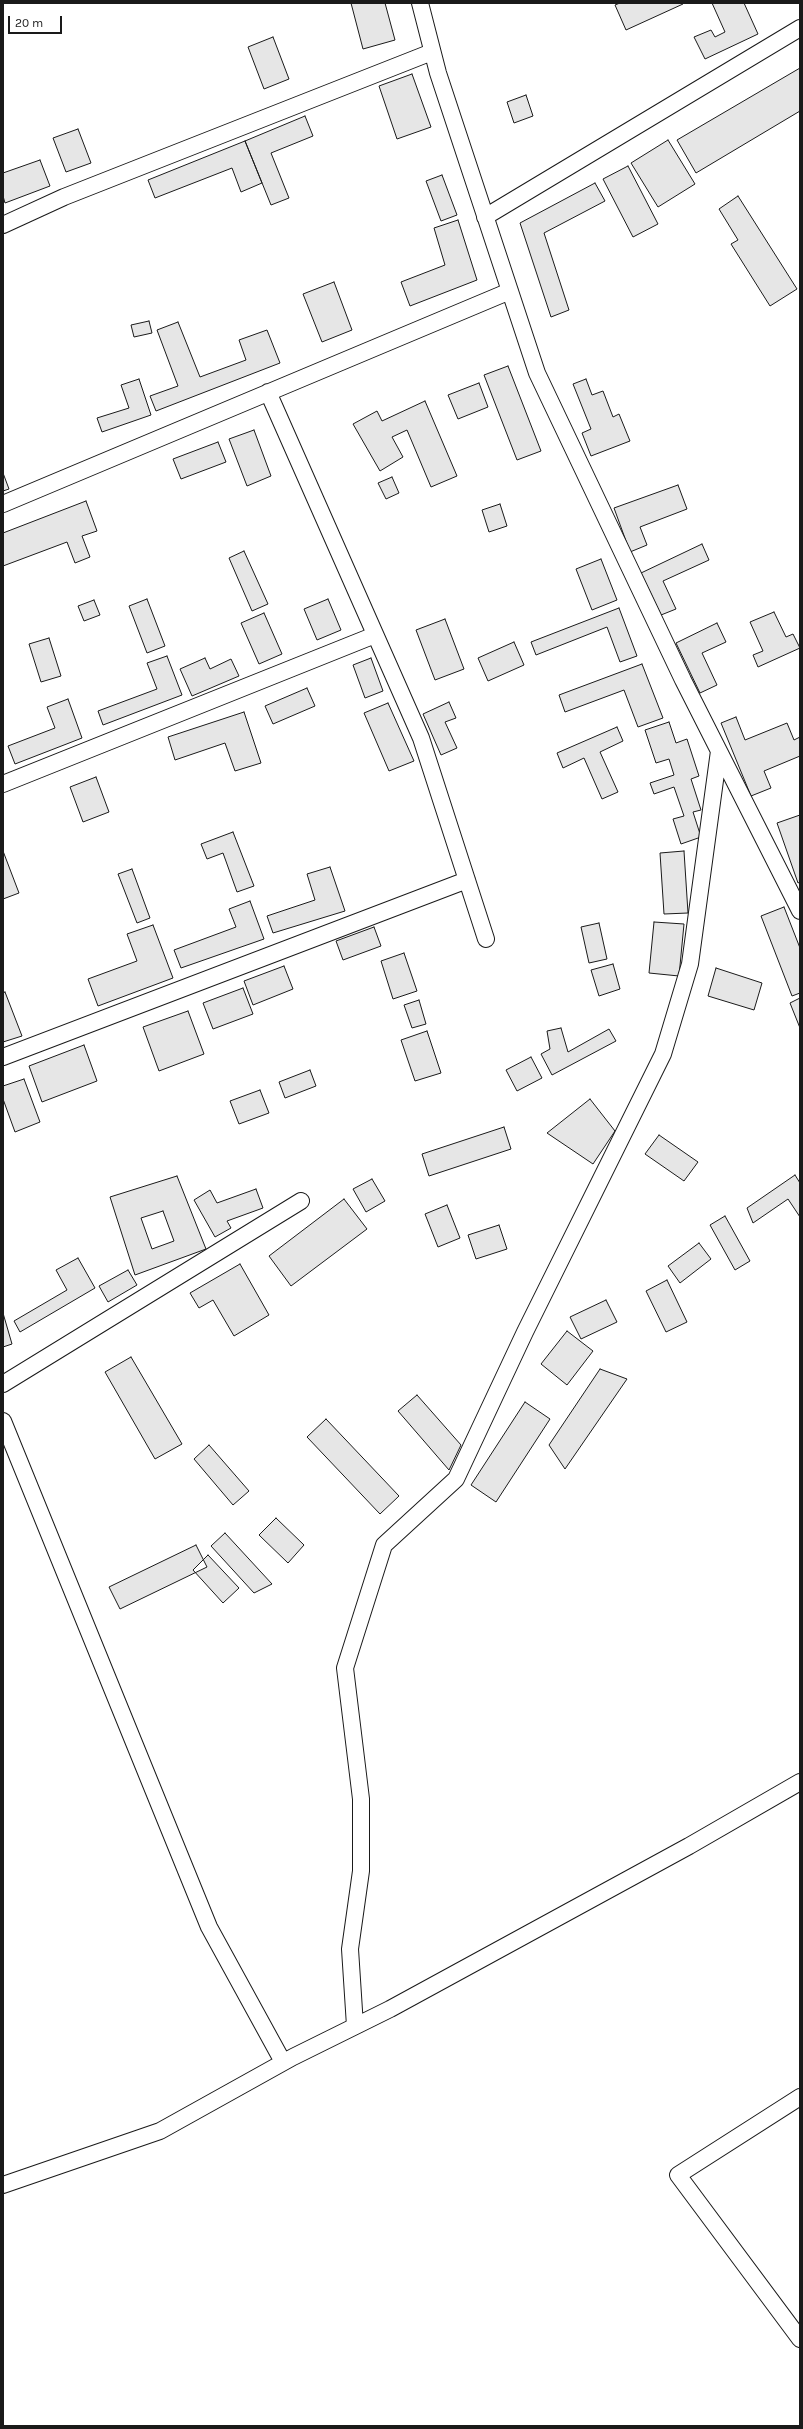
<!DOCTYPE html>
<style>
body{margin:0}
#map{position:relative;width:803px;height:2429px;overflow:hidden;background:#fff;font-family:Karla,sans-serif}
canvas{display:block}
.frame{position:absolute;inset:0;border:4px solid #1a1a1a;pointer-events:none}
.scale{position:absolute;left:8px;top:16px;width:54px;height:18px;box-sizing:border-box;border:2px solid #1a1a1a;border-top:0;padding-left:5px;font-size:12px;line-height:14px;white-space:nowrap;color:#1a1a1a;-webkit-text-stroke:3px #fff;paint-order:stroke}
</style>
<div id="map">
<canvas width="803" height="2429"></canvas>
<div class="frame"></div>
<div class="scale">20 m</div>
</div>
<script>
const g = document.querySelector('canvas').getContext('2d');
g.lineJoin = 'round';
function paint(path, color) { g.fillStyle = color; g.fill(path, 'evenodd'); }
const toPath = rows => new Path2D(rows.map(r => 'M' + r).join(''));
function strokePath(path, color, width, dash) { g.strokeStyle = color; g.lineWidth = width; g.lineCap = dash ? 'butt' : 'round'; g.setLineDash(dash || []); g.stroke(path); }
const building = toPath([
 [351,3,385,3,395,40,363,49,351,3],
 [620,3,682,3,683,4,626,30,615,5,620,3],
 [712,3,744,3,758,34,705,59,694,37,711,30,715,37,725,32,712,3],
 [273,37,289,79,264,89,248,47,273,37],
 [800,68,800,111,696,173,677,140,800,68],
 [412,74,431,127,397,139,379,86,412,74],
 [526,95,533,116,514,123,507,102,526,95],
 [305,116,313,136,271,153,289,198,271,205,245,141,305,116],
 [78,129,91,163,66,172,53,138,78,129],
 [668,140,695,184,658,207,631,163,668,140],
 [245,141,262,183,241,192,232,168,155,198,148,180,245,141],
 [40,160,50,186,5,203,3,196,3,173,40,160],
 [628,166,658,224,633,237,603,179,628,166],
 [442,175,457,215,441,221,426,181,442,175],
 [595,183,605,201,544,233,569,310,551,317,520,223,595,183],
 [738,196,797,289,770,306,731,244,738,240,719,209,738,196],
 [458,220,477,280,410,306,401,282,445,265,434,228,458,220],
 [334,282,352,330,322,342,303,294,334,282],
 [149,321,152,333,134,337,131,325,149,321],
 [178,322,200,377,246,360,239,340,267,330,280,363,156,411,150,396,178,386,157,330,178,322],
 [508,366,541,451,517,460,484,375,508,366],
 [139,379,151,415,102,432,97,418,129,408,121,385,139,379],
 [586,379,592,395,603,391,613,417,619,414,630,441,591,456,582,433,591,429,573,384,586,379],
 [479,383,488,407,458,419,448,395,479,383],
 [425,401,457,476,431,487,407,430,392,437,403,457,380,471,353,424,377,411,382,421,425,401],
 [254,430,271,476,247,486,229,439,254,430],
 [218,442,226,462,181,479,173,459,218,442],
 [3,473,9,489,3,491,3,473],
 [392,477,399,493,386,499,378,483,392,477],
 [678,485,687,509,640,527,647,545,630,552,614,508,678,485],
 [86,501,97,531,82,536,90,557,75,563,67,542,3,566,3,533,86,501],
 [500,504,507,526,489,532,482,510,500,504],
 [702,544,709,560,663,581,676,609,661,615,641,573,702,544],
 [244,551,268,604,252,611,229,558,244,551],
 [601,559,617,600,592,610,576,569,601,559],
 [147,599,165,646,147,653,129,606,147,599],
 [328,599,341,630,317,640,304,609,328,599],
 [94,600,100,615,84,621,78,606,94,600],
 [619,608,637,656,620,662,607,627,536,655,531,642,619,608],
 [774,612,786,637,793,634,800,648,758,667,753,655,763,651,750,622,774,612],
 [264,613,282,654,259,664,241,623,264,613],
 [445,619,464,669,435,680,416,630,445,619],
 [717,623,726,642,702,653,717,685,700,693,676,643,717,623],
 [49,638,61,676,41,682,29,644,49,638],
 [514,642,524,665,488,681,478,658,514,642],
 [167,656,182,695,103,725,98,711,157,689,147,663,167,656],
 [205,658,210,669,231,659,239,676,192,696,180,669,205,658],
 [371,658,383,691,365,698,353,665,371,658],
 [642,664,663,718,638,727,624,690,565,712,559,695,642,664],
 [307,688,315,706,273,724,265,706,307,688],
 [68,699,82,738,15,764,8,746,55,728,47,707,68,699],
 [449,702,456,718,445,722,457,748,441,755,423,714,449,702],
 [388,703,414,761,389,771,364,713,388,703],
 [244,712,261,763,235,771,225,743,175,760,168,737,244,712],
 [736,717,745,740,787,723,794,740,800,737,800,756,764,771,771,788,751,796,721,723,736,717],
 [669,722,676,743,687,739,699,776,691,779,701,810,693,812,701,837,681,844,673,819,684,816,674,787,654,794,650,783,674,775,669,759,656,763,645,730,669,722],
 [617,727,623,741,600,752,618,792,602,799,584,758,563,768,557,753,617,727],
 [96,777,109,812,83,822,70,787,96,777],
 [800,815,800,882,798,883,777,823,800,815],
 [233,832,254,886,237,892,223,853,207,859,201,844,233,832],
 [3,851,19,893,3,899,3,851],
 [684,851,688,913,664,914,660,853,684,851],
 [330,867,345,911,273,933,267,916,315,900,307,874,330,867],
 [132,869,150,918,137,923,118,874,132,869],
 [250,901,264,939,181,968,174,950,236,927,229,909,250,901],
 [784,907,800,948,800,993,792,996,761,916,784,907],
 [654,922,684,924,679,976,649,973,654,922],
 [599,923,607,959,589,963,581,927,599,923],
 [153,925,173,978,98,1006,88,979,137,961,127,934,153,925],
 [374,927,381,946,343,960,336,941,374,927],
 [404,953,417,991,393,999,381,961,404,953],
 [613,964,620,989,599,996,591,970,613,964],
 [284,966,293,989,253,1005,244,981,284,966],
 [716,968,762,983,754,1010,708,996,716,968],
 [243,988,253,1014,213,1029,203,1003,243,988],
 [5,992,22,1036,3,1042,3,993,5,992],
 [800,998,800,1028,790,1003,800,998],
 [419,1000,426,1024,412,1028,404,1005,419,1000],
 [188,1011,204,1054,159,1071,143,1027,188,1011],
 [561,1028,568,1052,609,1029,616,1041,552,1075,541,1054,550,1049,547,1031,561,1028],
 [427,1031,441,1073,415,1081,401,1040,427,1031],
 [84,1045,97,1081,42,1102,29,1066,84,1045],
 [531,1057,542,1078,517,1091,506,1070,531,1057],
 [310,1070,316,1086,285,1098,279,1082,310,1070],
 [24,1079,40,1122,15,1132,3,1099,3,1086,24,1079],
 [260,1090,269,1113,239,1124,230,1101,260,1090],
 [590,1099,615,1131,593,1164,547,1133,590,1099],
 [504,1127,511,1149,429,1176,422,1154,504,1127],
 [659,1135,698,1162,684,1181,645,1154,659,1135],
 [795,1175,800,1183,800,1217,788,1199,753,1223,747,1208,795,1175],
 [177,1176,206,1249,135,1275,110,1197,177,1176],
 [163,1211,174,1241,152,1249,141,1218,163,1211],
 [372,1179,385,1201,366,1212,353,1189,372,1179],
 [256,1189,263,1208,227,1221,231,1228,215,1237,194,1200,210,1190,217,1203,256,1189],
 [344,1199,367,1229,291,1286,269,1256,344,1199],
 [447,1205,460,1238,438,1247,425,1214,447,1205],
 [725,1216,750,1261,735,1270,710,1225,725,1216],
 [499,1225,507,1249,476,1259,468,1235,499,1225],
 [699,1243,711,1259,680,1283,668,1266,699,1243],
 [78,1258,95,1288,20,1332,14,1321,67,1290,56,1270,78,1258],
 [240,1264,269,1315,234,1336,213,1300,199,1308,190,1293,240,1264],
 [128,1270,137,1285,108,1302,99,1286,128,1270],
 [667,1280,687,1322,666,1332,646,1291,667,1280],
 [606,1300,617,1322,581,1339,570,1317,606,1300],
 [3,1313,12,1344,3,1347,3,1313],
 [567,1331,593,1351,567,1385,541,1364,567,1331],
 [131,1357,182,1444,155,1459,105,1372,131,1357],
 [600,1369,627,1379,565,1469,549,1445,600,1369],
 [417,1395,461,1445,449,1470,398,1411,417,1395],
 [525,1402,550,1419,496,1502,471,1485,525,1402],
 [326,1419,399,1496,380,1514,307,1437,326,1419],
 [209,1445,249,1491,233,1505,194,1459,209,1445],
 [276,1518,304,1545,288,1563,259,1535,276,1518],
 [225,1533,272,1584,254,1593,211,1546,225,1533],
 [196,1545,207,1567,120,1609,109,1587,196,1545],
 [208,1555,239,1588,223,1603,193,1570,208,1555]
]);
paint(building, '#e6e6e6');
strokePath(building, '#1a1a1a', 1);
const minor = toPath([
 [420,3,438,73,537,373,683,680,800,911],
 [485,217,800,28],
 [3,225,64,197,432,52],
 [268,392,421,738,486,939],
 [3,504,510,291],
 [3,784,375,635],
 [3,1057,467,880],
 [3,1384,301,1201],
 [3,1421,209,1927,283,2062],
 [355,2026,350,1949,361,1871,361,1799,345,1668,384,1545,456,1479,525,1332,663,1054,690,964,719,751],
 [800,2097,678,2175,800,2339],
 [3,2185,160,2131,293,2057,390,2009,689,1846,800,1782]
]);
strokePath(minor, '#1a1a1a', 18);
strokePath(minor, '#fff', 16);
</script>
